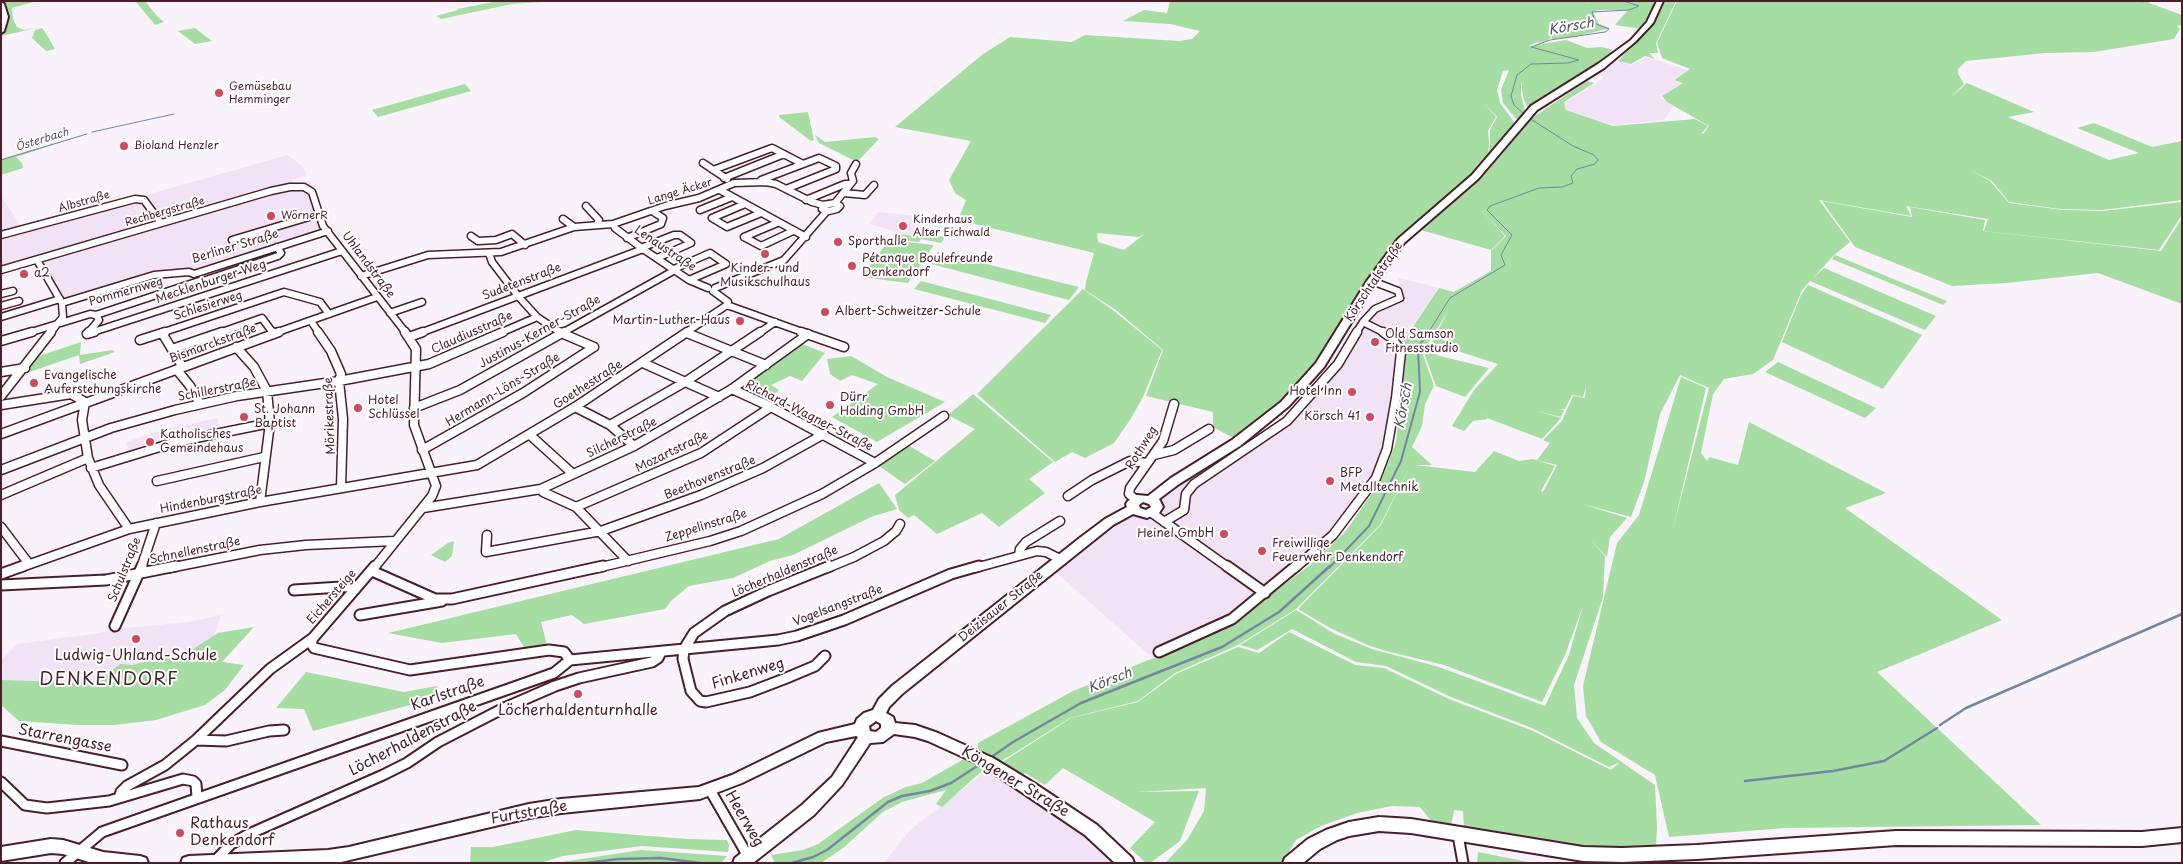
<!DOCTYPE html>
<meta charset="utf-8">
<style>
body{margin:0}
#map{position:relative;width:2183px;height:864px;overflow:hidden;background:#f9f2fa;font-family:"Playpen Sans",sans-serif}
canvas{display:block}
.frame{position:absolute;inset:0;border:2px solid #4a1f2b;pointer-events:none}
</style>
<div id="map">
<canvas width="2183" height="864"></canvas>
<div class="frame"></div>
</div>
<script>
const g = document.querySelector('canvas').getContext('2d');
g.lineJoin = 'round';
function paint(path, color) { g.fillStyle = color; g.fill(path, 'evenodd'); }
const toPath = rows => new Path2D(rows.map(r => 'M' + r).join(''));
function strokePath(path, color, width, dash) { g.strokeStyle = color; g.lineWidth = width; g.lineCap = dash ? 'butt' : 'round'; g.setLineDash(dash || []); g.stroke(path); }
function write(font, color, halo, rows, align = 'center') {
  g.font = font + ' "Playpen Sans",sans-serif'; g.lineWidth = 4; g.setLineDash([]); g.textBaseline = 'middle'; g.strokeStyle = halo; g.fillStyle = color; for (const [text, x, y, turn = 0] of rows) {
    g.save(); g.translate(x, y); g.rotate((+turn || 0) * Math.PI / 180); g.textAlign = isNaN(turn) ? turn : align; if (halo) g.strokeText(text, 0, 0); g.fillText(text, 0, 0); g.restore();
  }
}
paint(toPath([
 [1646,57,1688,70,1672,80,1682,83,1659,97,1673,106,1664,120,1613,125,1567,110,1565,103,1605,77,1596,74,1617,61,1632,65],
 [288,155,303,167,307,175,292,180,294,185,310,181,315,190,323,219,329,230,198,270,169,272,59,302,33,261,1,269,1,196,22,228,136,201,146,195],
 [878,212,908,215,935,218,923,236,900,233,870,224],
 [1396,277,1438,288,1403,340,1396,398,1376,478,1333,535,1232,619,1150,656,1050,567,1123,513,1148,514,1154,501,1236,443,1246,449,1287,421,1338,364,1375,309,1400,298,1398,288,1400,282],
 [218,418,218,426,212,433,129,456,126,442,169,428],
 [221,615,214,636,193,649,131,665,120,664,96,683,1,680,1,660,17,644,94,634,116,629,188,622],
 [989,769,1081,832,1115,863,884,863,910,830]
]), '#f2e2f5');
paint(toPath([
 [2,1,37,1,12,8,13,19,17,27,24,30,41,27,1,36,8,16],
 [145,1,157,16,164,22,155,25,136,2],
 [499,1,555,1,512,4,441,19,436,16,458,10,457,9],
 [1170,1,1588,1,1587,3,1590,1,1658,1,1642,29,1615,25,1628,10,1598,10,1593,12,1599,24,1610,28,1574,37,1552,39,1552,37,1545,42,1534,43,1530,46,1536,50,1533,47,1536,45,1566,40,1587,48,1602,47,1613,50,1610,52,1615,54,1547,95,1528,110,1523,96,1521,80,1536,68,1521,80,1521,95,1525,111,1517,120,1503,103,1501,90,1509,70,1503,71,1497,90,1500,103,1514,122,1514,126,1487,159,1490,145,1490,130,1497,117,1483,102,1496,117,1488,130,1489,144,1488,154,1485,159,1475,166,1484,162,1457,189,1393,242,1365,282,1327,350,1274,410,1235,439,1213,427,1213,412,1146,396,1163,350,1116,310,1085,290,1086,282,1094,253,958,220,966,200,955,193,949,180,971,141,895,127,983,54,1010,37,1072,42,1085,35,1179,41,1192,39,1200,31,1170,24,1123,21,1144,10,1167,13],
 [1097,233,1139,237,1146,233,1124,250,1098,242],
 [1663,1,1676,1,1656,43,1658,53,1649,53,1655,59,1645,56,1631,64,1618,61,1650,28],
 [1677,1,2150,1,2149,3,2182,15,2182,25,2177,26,2180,29,2174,39,2094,52,2045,53,1966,61,1958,69,1958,74,1964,84,1950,98,1967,83,2034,112,2008,117,2109,160,2139,153,2077,128,2094,123,2152,147,2182,141,2182,200,2102,210,2060,209,2009,202,1992,181,1970,170,1990,181,2009,203,2063,210,2103,211,2182,202,2182,215,2159,250,1984,231,1988,219,1906,206,1911,216,1819,200,1850,242,1833,256,1813,278,1824,268,1936,316,1925,330,1810,281,1802,290,1773,360,1753,374,1724,379,1713,394,1701,453,1707,461,1709,457,1738,465,1749,422,1886,493,1845,508,2002,620,1877,672,2041,825,1786,828,1669,837,1655,775,1601,742,1586,716,1583,686,1617,543,1639,515,1681,377,1706,388,1672,533,1709,388,1680,375,1660,414,1644,482,1631,517,1579,503,1627,518,1610,537,1607,557,1590,539,1605,556,1603,597,1574,685,1577,718,1594,743,1655,785,1657,827,1656,847,1582,846,1503,836,1464,828,1463,811,1454,810,1451,827,1432,822,1420,807,1392,806,1357,813,1321,826,1296,840,1282,863,1165,863,1187,840,1204,811,1206,788,1137,792,1199,791,1180,841,1150,863,1146,863,1130,848,1155,822,1063,768,1045,785,1025,773,1022,775,1001,763,1071,718,1138,702,1176,674,1238,647,1259,653,1289,632,1355,665,1384,668,1449,699,1533,731,1611,770,1620,762,1609,767,1532,728,1451,697,1386,666,1356,662,1292,629,1257,650,1240,645,1296,610,1335,634,1372,649,1439,667,1545,706,1569,655,1583,606,1565,655,1542,702,1444,665,1386,651,1368,645,1332,629,1298,609,1381,525,1411,464,1380,525,1296,609,1238,645,1175,673,1138,701,1070,718,1000,762,978,751,978,743,1073,691,1202,638,1242,616,1310,565,1346,531,1382,479,1396,442,1406,348,1404,340,1439,288,1454,292,1491,271,1491,251,1506,236,1480,209,1505,236,1491,250,1421,230,1485,174,1532,118,1584,83,1588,81,1594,83,1564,102,1566,110,1613,126,1695,119,1708,126,1701,134,1703,134,1709,126,1667,102,1662,96,1683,83,1674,80,1690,69,1662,58,1657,43],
 [1448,311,1425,356,1436,386,1465,397,1489,368,1436,355,1445,347,1498,364,1474,390,1452,426,1464,431,1473,421,1487,419,1484,412,1487,418,1542,439,1561,418,1537,411,1561,417,1564,410,1560,409,1565,409,1572,395,1583,397,1586,386,1585,398,1573,396,1562,421,1543,440,1550,443,1537,460,1557,465,1543,492,1541,491,1555,466,1533,459,1519,461,1494,451,1475,472,1415,465,1432,465,1412,447,1422,426,1425,404,1434,386,1423,355,1425,348],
 [42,28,45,32,55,49,46,51,32,38,35,30],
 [195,28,212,41,195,44,178,31],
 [465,84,471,91,378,117,372,110],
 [808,112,814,140,811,141,779,117,779,115],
 [89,133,16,157,22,163,23,168,1,175,1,159],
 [815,135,825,142,875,137,879,139,858,161,855,161,819,143],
 [1822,201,1912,217,1910,207,1985,220,1983,231,2161,251,2182,218,2182,304,2098,273,2007,283,1952,286,1855,247],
 [900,234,923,237,927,234,945,237,941,243,921,239,919,242,896,239],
 [889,240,934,245,908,283,861,277],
 [938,252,1079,287,1069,300,931,264],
 [1835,255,1947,301,1943,305,1832,259],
 [921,281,1051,315,1045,323,914,289],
 [1808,285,1922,335,1883,389,1782,342,1801,295],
 [1083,289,1114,311,1162,350,1143,397,1130,420,1114,443,1085,458,1072,452,1055,462,977,394],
 [81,342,80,355,113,350,115,352,80,364,79,355,18,376,33,358],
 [800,343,825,353,802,381,790,376,771,385,779,390,770,399,740,387],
 [851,356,887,377,945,402,877,442,832,417,878,384,852,375,840,381,830,374,827,359],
 [1778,362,1876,408,1865,418,1765,372],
 [973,394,1053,462,1029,479,1045,493,999,527,982,513,937,534,914,515,908,518,899,510,895,495,975,429,948,415],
 [906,444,935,461,905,484,876,464],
 [879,483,897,509,871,517,793,555,770,561,733,578,689,586,671,601,665,609,584,624,572,615,541,622,547,645,524,647,516,634,442,643,388,633,779,539],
 [454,541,452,556,445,562,431,555,448,543],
 [254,627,222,662,244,665,225,690,205,705,156,720,115,725,77,725,19,721,1,705,1,680,96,683,120,664,132,665,193,649,218,633],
 [306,672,404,692,437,686,440,697,313,731,304,709,276,708],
 [964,759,984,769,942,807,936,804,946,790,902,802,883,812,843,848,821,863,775,863,771,855,803,850,818,844,884,797,906,787,922,783],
 [576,830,687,839,727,840,729,845,728,852,642,846,563,856,540,863,470,863,471,847,493,847],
 [641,850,727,856,721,863,555,863],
 [1478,852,1533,863,1477,863]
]), '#a5dda2');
strokePath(toPath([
 [2142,2,2145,1],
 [1525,115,1514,105,1511,96,1517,75,1531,64,1568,63,1579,60,1531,47,1550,40,1605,32,1609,29,1596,24,1592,12,1629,10,1639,6,1623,1],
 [92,132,174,114],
 [1,160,87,134],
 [1428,333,1450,298,1505,265,1501,255,1512,235,1487,210,1490,206,1539,188,1562,187,1573,183,1571,176,1577,169,1595,164,1598,160,1594,155,1573,146,1529,118]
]), '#7587a2', 1);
strokePath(toPath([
 [1329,568,1369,526,1401,461,1420,392,1418,348,1428,332]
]), '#7587a2', 2);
strokePath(toPath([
 [1940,725,1966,708,2182,614],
 [990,758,1013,742,1081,703,1222,647,1279,612,1330,566],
 [1745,781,1833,771,1884,761,1937,728],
 [587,863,618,859,661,858,700,863],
 [792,863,813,857,827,850,888,802,902,796,930,791,951,783,982,763]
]), '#7587a2', 2.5);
const minorFar2 = toPath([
 [703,163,727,179],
 [713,170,772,148,803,164],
 [724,178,784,154],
 [761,180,819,158,836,166,836,169,786,189],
 [720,190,806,237],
 [844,193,865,195,874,185],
 [806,200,845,184,850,184],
 [835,203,853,181,851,173,856,164],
 [835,203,840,206,837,209,829,211,822,209,823,205,835,203],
 [745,204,712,218,727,227,761,213],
 [586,206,599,220,597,224],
 [700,210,732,197],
 [563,219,574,227],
 [777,223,744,237,761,246,793,231],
 [613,224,615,228,643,249,689,280,708,288],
 [1,235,135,199,144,200,161,223],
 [471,236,478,241,496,240,512,234,525,245],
 [627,238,661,224,663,218,652,211],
 [232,240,319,214],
 [641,248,674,235,680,235,691,243,657,258],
 [489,253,492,262,518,296,537,317,561,333],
 [37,260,62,303,63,317,50,333],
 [674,269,710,253,726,264,689,280],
 [1,270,271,191,290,187,304,187,312,192,323,226,406,333],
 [361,276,428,255,501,252,574,227,613,224,665,206,699,198,734,183,766,182,776,184,812,202,823,205],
 [200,282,278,256,281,253,277,247],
 [715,288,784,260,827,211],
 [713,291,728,302,727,305],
 [1,294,13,291],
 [62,303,154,275,189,272,194,274,328,231],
 [727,305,805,333],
 [1,306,19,301],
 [390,313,422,302],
 [1,317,60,299],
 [311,321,319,333],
 [1363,322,1385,333],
 [28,333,90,314,96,315,199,281],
 [88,333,99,320,96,315],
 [90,333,342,251],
 [161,333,284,292,320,302,329,314],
 [219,333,262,318,273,333],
 [275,333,377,297],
 [420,333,643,249],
 [500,333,537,317],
 [562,333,675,270],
 [685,333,727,305],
 [759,333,775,322],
 [1356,333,1363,322,1375,309,1400,298,1398,291,1372,281]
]);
const minorFar1 = toPath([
 [272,332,274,334],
 [318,332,331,351,341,374,339,381,343,419,341,488],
 [559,332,594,347],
 [801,332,844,347],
 [162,333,182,366],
 [687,333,766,365],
 [87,334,94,332],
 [87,334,89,332],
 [409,337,423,332],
 [140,340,165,332],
 [1,341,32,332],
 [236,347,254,367,267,391,270,423,260,502],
 [172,349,222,332],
 [643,363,719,397],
 [177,370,190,386,200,404],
 [1,372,25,368],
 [732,389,771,407,875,463],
 [1,396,51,332],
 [1,405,71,394,85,402,82,420,88,458,99,485,129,529],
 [575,407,610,425,634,446],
 [414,408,460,390,564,332],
 [610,425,685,382,760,332],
 [1,434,279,332],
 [530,435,573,474],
 [422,450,523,393,594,347],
 [1154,455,1174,450,1209,429],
 [91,468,176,442,270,423],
 [1,470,111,428,175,410,237,396,339,381,429,364,503,332],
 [157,481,264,457],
 [541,489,543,492,576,507,628,561],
 [1,495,88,458],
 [1068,496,1092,480,1130,461,1147,463],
 [1136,500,1129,494,1130,488,1163,441,1174,404],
 [576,507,701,453,771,407],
 [423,508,541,489,634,446,667,427,732,389,808,334],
 [1152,513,1229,568],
 [1164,522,1184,510,1186,494,1194,484,1287,421,1338,364,1357,332],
 [1,527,29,564],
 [487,535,486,552,601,531,701,495,763,468,824,434],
 [1019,555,1020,549,1026,542,1060,521],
 [19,568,129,529,260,502,477,465,575,407,687,332],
 [141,568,156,523],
 [169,568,260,550,306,545,394,541],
 [374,568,432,496,436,486,414,425,416,349,405,332],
 [597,568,710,541,741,531,822,494,875,463,944,416],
 [827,568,854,557,884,541,896,531,900,524],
 [975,568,1037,551,1046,552,1060,559],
 [1295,568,1333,535,1376,478,1387,449,1396,398,1401,352,1393,339,1383,332]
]);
const minor = toPath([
 [1227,566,1265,593],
 [372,571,435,599,452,599,603,566],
 [1,574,23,566],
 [1,585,106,580,176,566],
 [294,590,357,586],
 [360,615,442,601],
 [115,626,142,566],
 [313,638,311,643,314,648,410,670,549,650,564,652,570,660],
 [1159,652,1232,619,1296,566],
 [825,656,815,666,784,679,750,692,706,702,700,701,691,691,683,659,684,649,694,633,725,611,768,591,830,566],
 [570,660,778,640,797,636,844,620,951,574,979,566],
 [196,740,226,741,269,731,284,730],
 [1,741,122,765],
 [1,782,25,805,47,808,109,801,183,779,193,781,196,784,197,797],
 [710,790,749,858],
 [119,798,121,792,127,786,165,765,196,740,270,669,313,638,375,566],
 [1458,835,1463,863],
 [215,861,231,844,249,834,383,775,407,763,438,742,502,709,555,686,579,678,652,662,658,658,661,652],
 [65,863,102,832,554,673,570,660]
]);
const secondary = toPath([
 [1657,1,1663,1,1653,23,1635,42,1604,68,1537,110,1478,179,1404,243,1376,282,1324,367,1289,406,1240,446,1179,484,1159,499,1163,507,1159,513,1147,518,1133,514,1113,525,902,694,889,707,886,713,893,717,895,723,915,725,938,733,993,758,1034,783,1097,825,1132,858,1134,863,1115,863,1085,835,983,766,928,741,915,737,894,734,883,742,870,743,842,785,814,815,753,863,733,863,735,858,802,805,832,777,858,737,856,736,826,742,742,783,700,799,561,813,529,818,337,863,181,863,183,858,189,856,328,850,349,847,529,804,561,799,699,787,732,775,818,733,855,724,857,719,864,713,873,710,879,699,892,686,1081,537,1105,519,1127,507,1126,504,1128,501,1137,495,1148,496,1171,478,1232,440,1281,402,1316,363,1367,281,1398,239,1472,175,1531,106,1598,64,1631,40,1647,22,1657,1],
 [1143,502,1149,504,1151,507,1146,510,1140,508,1139,505,1143,502],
 [876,721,881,724,881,728,876,732,870,731,869,726,876,721],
 [1,2,4,4,8,17,4,31,1,33,1,2],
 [1379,817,1411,819,1583,847,1622,848,1697,845,1896,831,2142,832,2182,828,2182,842,2142,846,1896,845,1697,859,1622,862,1583,861,1411,833,1379,831,1349,836,1337,840,1320,849,1303,863,1283,863,1285,858,1308,839,1326,830,1349,822,1379,817],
 [51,839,63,840,103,852,140,856,146,858,148,863,92,863,63,854,51,853,1,861,1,847,51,839]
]);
strokePath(minorFar2, '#4a1f2b', 9);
strokePath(minorFar1, '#4a1f2b', 11);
strokePath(minor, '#4a1f2b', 13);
strokePath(secondary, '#4a1f2b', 4);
strokePath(minorFar2, '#fff', 6);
strokePath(minorFar1, '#fff', 8);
strokePath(minor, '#fff', 9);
paint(secondary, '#fff');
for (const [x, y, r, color] of [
 [219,93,5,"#d1495b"],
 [124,146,5,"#d1495b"],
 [271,216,5,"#d1495b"],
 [903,226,5,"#d1495b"],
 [838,242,5,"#d1495b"],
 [765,254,5,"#d1495b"],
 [852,266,5,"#d1495b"],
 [24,274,5,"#d1495b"],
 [825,312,5,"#d1495b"],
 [740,321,5,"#d1495b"],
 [1375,342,5,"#d1495b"],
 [34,383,5,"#d1495b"],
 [1352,392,5,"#d1495b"],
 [830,405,5,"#d1495b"],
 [358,408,5,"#d1495b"],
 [244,417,5,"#d1495b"],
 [1370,417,5,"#d1495b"],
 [150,442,5,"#d1495b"],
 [1330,481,5,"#d1495b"],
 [1224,534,5,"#d1495b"],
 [1262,551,5,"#d1495b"],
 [136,639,5,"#d1495b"],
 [578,694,5,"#d1495b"],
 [180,833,5,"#d1495b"]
]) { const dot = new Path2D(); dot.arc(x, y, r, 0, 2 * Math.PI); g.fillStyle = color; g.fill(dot); strokePath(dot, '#fff', 2); }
write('11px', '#4a1f2b', '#fff', [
 ["Gemüsebau",229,87],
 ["Hemminger",229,100],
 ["Bioland Henzler",134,146],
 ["WörnerR",281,216],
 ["Kinderhaus",913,220],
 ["Alter Eichwald",913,233]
], 'left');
write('italic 11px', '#5f5366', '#fff', [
 ["Österbach",42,140,-17]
]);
write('11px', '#4a1f2b', '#fff', [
 ["Lange Äcker",680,192,-17],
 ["Albstraße",84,202,-16],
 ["Rechbergstraße",165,212,-16]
]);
write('12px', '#4a1f2b', '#fff', [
 ["Sporthalle",848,242],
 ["Pétanque Boulefreunde",862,259],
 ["Denkendorf",862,273],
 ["Kinder- und",765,269,"center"],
 ["Musikschulhaus",765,283,"center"],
 ["a2",34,274],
 ["Albert-Schweitzer-Schule",835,312],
 ["Martin-Luther-Haus",730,321,"right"],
 ["Old Samson",1385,335],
 ["Fitnessstudio",1385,349],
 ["Evangelische",44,376],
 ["Auferstehungskirche",44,390],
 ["Hotel Inn",1342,392,"right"],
 ["Dürr",840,398],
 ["Holding GmbH",840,412],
 ["Hotel",368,401],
 ["Schlüssel",368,415],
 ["St. Johann",254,410],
 ["Baptist",254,424],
 ["Körsch 41",1360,417,"right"],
 ["Katholisches",160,435],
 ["Gemeindehaus",160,449],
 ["BFP",1340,474],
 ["Metalltechnik",1340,488],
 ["Heinel GmbH",1214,534,"right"],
 ["Freiwillige",1272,544],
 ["Feuerwehr Denkendorf",1272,558]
], 'left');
write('12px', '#4a1f2b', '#fff', [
 ["Berliner Straße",235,247,-17],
 ["Lenaustraße",665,249,34],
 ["Uhlandstraße",368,265,53],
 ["Mecklenburger Weg",211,282,-18],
 ["Sudetenstraße",522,282,-21],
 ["Körschtalstraße",1374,282,-56],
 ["Pommernweg",126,292,-16],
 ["Schlesierweg",208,306,-18],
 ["Justinus-Kerner-Straße",540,332,-29],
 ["Claudiusstraße",472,333,-24],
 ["Bismarckstraße",213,344,-20],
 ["Goethestraße",588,385,-33],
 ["Schillerstraße",217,390,-11],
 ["Hermann-Löns-Straße",503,390,-31],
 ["Mörikestraße",330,416,-92],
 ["Richard-Wagner-Straße",809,416,27],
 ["Silcherstraße",622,438,-26],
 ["Rothweg",1142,448,-58],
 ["Mozartstraße",672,452,-26],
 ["Beethovenstraße",710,478,-22],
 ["Hindenburgstraße",211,500,-11],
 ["Zeppelinstraße",706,526,-17],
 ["Schnellenstraße",195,551,-12],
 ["Schulstraße",125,570,-68],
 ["Löcherhaldenstraße",785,572,-23],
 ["Eichersteige",332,597,-49],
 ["Vogelsangstraße",838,606,-21],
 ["Deizisauer Straße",1001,607,-39]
]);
write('italic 14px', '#5f5366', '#fff', [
 ["Körsch",1571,27,-10],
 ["Körsch",1404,406,-79],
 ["Körsch",1110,681,-22]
]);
write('15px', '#4a1f2b', '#fff', [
 ["Ludwig-Uhland-Schule",136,656],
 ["Löcherhaldenturnhalle",578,711],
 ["Rathaus",190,824,"left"],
 ["Denkendorf",190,841,"left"]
]);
write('15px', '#4a1f2b', '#fff', [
 ["Finkenweg",748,674,-17],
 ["Karlstraße",448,694,-19],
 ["Starrengasse",65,739,11],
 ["Löcherhaldenstraße",413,739,-28],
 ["Köngener Straße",1015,782,31],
 ["Furtstraße",529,813,-10],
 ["Heerweg",744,819,60]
]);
g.letterSpacing = '1px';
write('18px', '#4a1f2b', '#fff', [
 ["DENKENDORF",109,680]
]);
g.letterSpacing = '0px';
</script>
